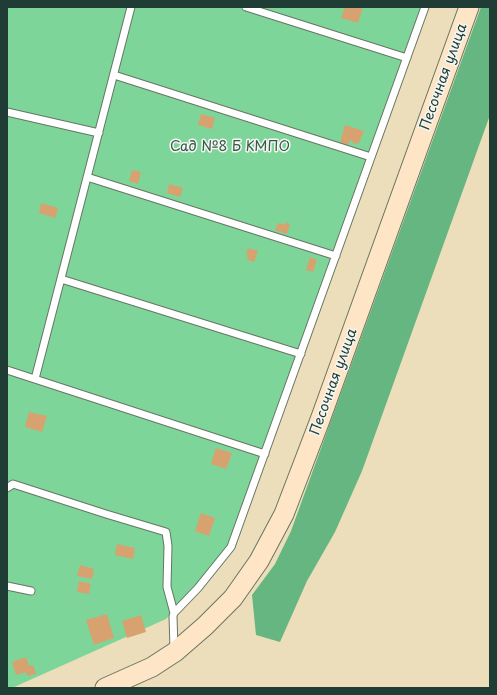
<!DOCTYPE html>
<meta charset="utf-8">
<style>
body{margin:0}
#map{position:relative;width:497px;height:695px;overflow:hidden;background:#ecdeba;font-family:"Playpen Sans",sans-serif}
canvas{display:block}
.frame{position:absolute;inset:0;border:8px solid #1f3d34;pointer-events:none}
</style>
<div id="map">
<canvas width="497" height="695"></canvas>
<div class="frame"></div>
</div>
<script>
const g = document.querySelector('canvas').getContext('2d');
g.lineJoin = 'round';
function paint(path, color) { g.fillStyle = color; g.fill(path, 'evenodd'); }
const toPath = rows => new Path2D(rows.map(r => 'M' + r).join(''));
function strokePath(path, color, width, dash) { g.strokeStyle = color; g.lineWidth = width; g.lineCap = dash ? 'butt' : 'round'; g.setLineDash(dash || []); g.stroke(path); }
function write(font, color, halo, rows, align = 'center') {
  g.font = font + ' "Playpen Sans",sans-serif'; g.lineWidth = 3; g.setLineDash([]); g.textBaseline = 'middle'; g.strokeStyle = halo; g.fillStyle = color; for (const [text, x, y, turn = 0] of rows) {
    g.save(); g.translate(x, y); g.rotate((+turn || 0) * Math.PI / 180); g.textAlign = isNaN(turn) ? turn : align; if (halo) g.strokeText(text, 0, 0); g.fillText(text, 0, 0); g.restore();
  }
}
paint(toPath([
 [7,7,428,7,232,546,166,619,12,688,7,688]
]), '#7ed599');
paint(toPath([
 [481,7,490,7,490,115,362,471,335,532,307,581,280,642,256,635,252,595,275,564,291,531]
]), '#66b681');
paint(toPath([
 [345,7,363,7,358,23,341,18],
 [201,114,215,118,212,129,198,125],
 [345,125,364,131,359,143,357,143,354,144,352,141,350,140,348,145,340,142],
 [132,170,141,172,138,184,129,181],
 [169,184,183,188,180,197,167,193],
 [41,203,58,208,55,218,39,213],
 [286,222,290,224,287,234,275,230,278,223,285,225],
 [248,248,258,251,254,262,247,260,248,255,246,255],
 [310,257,317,260,313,272,306,270],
 [29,412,47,416,42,432,25,427],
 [216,448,232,453,226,469,211,464],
 [201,513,215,518,209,536,195,531],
 [117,544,135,548,133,559,115,555],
 [80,565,94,569,92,579,77,576],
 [79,581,91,584,89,594,77,592],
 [107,614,114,638,94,645,86,620],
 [141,615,146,632,127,638,122,621],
 [26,657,29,666,33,665,36,674,27,676,26,672,16,675,12,662]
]), '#d7a26f');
const lane = toPath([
 [246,7,407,58],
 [114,75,371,157],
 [7,112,99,133],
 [87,177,336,256],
 [61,279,301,354],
 [7,370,265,454],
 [35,379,131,7],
 [7,488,13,484,106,514,166,532,168,546,167,587,174,613],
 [7,586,31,591],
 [174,649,173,616,174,613,198,588,231,547,425,7]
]);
const secondary = toPath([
 [105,688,152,667,175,652,205,626,233,598,259,561,284,514,320,420,469,7]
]);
strokePath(lane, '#677563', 9);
strokePath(secondary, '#677563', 21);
strokePath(lane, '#fff', 7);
strokePath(secondary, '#fee5c5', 19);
write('14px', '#1f3d34', '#f6f6f2', [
 ["Песочная улица",444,77,-70],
 ["Песочная улица",334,382,-70]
]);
write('14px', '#325b48', '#f6f6f2', [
 ["Сад №8 Б КМПО",230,147]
]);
</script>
